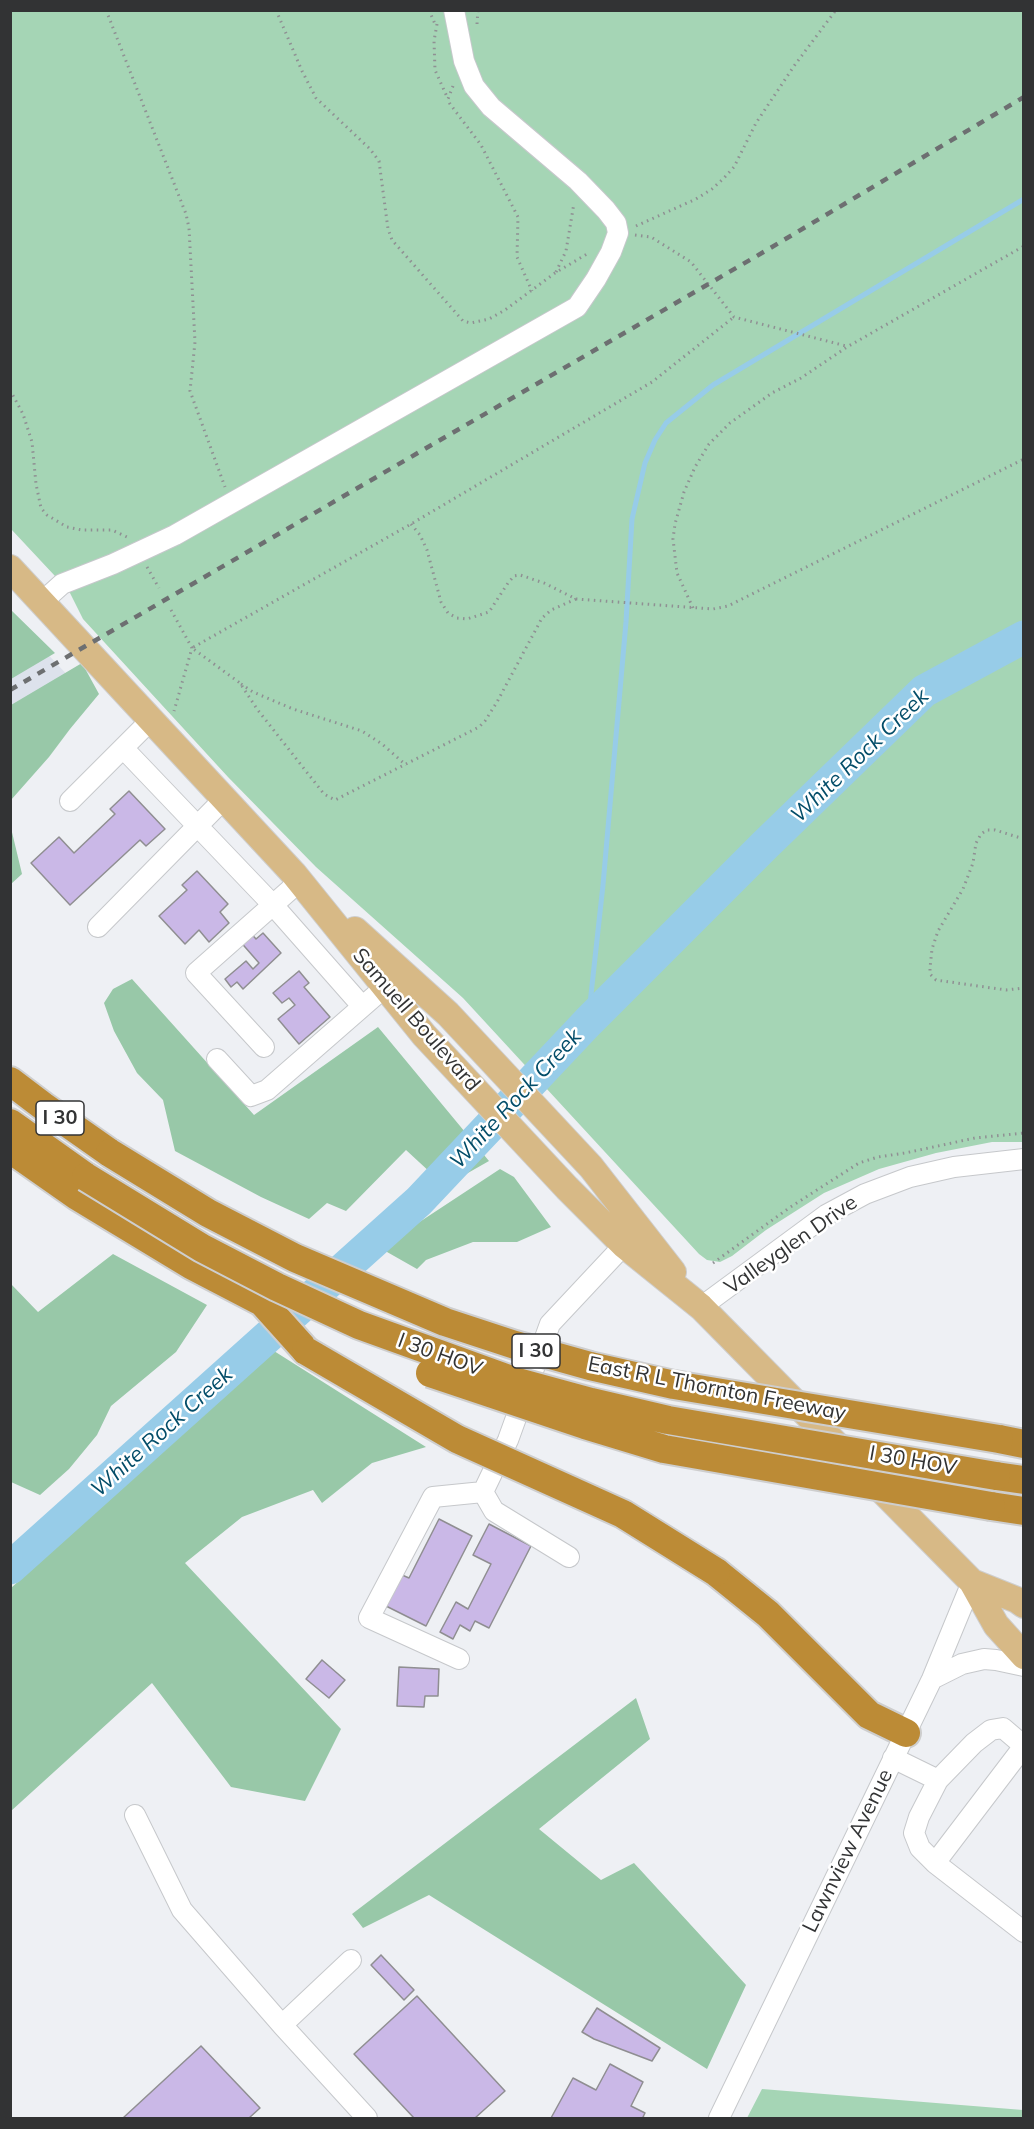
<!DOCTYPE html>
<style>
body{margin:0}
#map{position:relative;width:1034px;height:2129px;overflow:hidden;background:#eef0f4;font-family:Mulish,sans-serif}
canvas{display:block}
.frame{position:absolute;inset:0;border:12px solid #323334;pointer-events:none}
</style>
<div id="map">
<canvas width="1034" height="2129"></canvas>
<div class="frame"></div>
</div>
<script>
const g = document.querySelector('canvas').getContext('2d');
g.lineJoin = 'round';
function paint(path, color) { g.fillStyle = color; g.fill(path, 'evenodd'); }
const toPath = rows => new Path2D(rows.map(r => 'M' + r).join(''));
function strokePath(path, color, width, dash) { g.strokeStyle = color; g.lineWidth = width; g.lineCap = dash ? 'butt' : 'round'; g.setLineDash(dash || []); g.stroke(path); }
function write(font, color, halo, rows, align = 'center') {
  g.font = font + ' Mulish,sans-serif'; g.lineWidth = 5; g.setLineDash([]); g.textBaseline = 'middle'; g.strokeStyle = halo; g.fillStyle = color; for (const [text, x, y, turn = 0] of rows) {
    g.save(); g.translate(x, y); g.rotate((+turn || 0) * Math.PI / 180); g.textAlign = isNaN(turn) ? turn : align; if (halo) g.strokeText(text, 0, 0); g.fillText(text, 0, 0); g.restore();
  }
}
paint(toPath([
 [10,622,24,629,90,699,10,747]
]), '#dde2ec');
paint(toPath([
 [11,11,1023,11,1023,1142,992,1142,936,1153,879,1169,824,1193,766,1230,732,1256,720,1262,707,1260,699,1254,463,998,316,867,228,777,83,619,69,591,11,529],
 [762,2089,1023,2110,1023,2118,747,2118]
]), '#a5d5b5');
paint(toPath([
 [10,609,55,653,11,679,10,679],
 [82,663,99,694,70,729,49,757,11,800,11,705],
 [11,828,22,874,11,884,10,884],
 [132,979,254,1115,378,1027,489,1161,445,1186,406,1150,346,1211,327,1203,309,1219,261,1197,175,1151,163,1100,137,1073,114,1031,104,1003,113,989],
 [500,1169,514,1177,551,1227,517,1242,473,1242,426,1260,417,1269,380,1248],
 [113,1254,207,1305,176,1352,111,1406,97,1435,69,1469,40,1495,11,1482,11,1284,38,1312],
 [274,1351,426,1447,372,1463,322,1503,313,1490,242,1517,185,1563,341,1729,305,1801,231,1787,152,1683,11,1811,11,1588],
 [636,1698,650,1739,539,1829,601,1880,634,1863,746,1985,707,2069,429,1895,363,1928,352,1914]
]), '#98c8a8');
strokePath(toPath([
 [588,1022,603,885,626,622,632,519,645,463,655,440,666,423,713,385,1024,199]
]), '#97cce8', 5);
strokePath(toPath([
 [10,1568,419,1201,588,1022,765,845,924,691,1024,637]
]), '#97cce8', 33);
const building = toPath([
 [129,791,165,829,146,846,140,840,70,905,31,863,59,837,74,853,115,814,110,809,129,791],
 [197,871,228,904,220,912,229,923,209,942,199,930,185,944,159,916,187,890,182,885,197,871],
 [248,930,256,939,263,933,281,953,243,989,237,982,231,987,225,979,246,961,253,969,259,963,238,939,248,930],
 [299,971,309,983,304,987,330,1017,299,1044,278,1019,295,1005,289,998,282,1003,273,993,299,971],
 [439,1519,472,1536,426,1626,386,1606,402,1575,409,1578,439,1519],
 [489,1524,531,1546,489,1628,475,1621,470,1631,460,1625,453,1639,440,1632,456,1602,468,1609,491,1564,473,1555,489,1524],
 [322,1660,345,1680,329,1698,306,1679,322,1660],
 [399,1667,439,1669,438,1696,425,1696,424,1707,397,1706,399,1667],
 [381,1955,414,1990,404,2000,371,1965,381,1955],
 [417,1996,505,2091,475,2118,414,2118,354,2054,417,1996],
 [597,2008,660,2048,652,2061,594,2039,582,2032,597,2008],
 [201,2046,260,2108,249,2118,123,2118,201,2046],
 [610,2064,643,2082,631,2106,645,2113,643,2117,645,2118,551,2118,573,2078,596,2090,610,2064]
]);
paint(building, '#cab8e7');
strokePath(building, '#8f8e91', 1.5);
const minor = toPath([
 [42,602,62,584,113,564,175,535,577,307,596,279,611,252,618,233,616,223,606,210,578,181,491,107,474,86,464,61,454,10],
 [123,748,273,905,362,1006],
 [70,801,151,720],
 [98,927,224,799],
 [264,1047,196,973,300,881],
 [217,1059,251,1096,267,1090,385,987],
 [701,1307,826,1215,865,1194,910,1177,954,1167,1024,1159],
 [483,1492,494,1511,569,1557],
 [459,1659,369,1618,433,1497,483,1492,508,1440,550,1324,624,1245],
 [932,1679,962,1664,984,1659,996,1660,1024,1666],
 [893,1758,938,1780],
 [135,1815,182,1910,282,2025,367,2118],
 [935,1863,920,1848,914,1833,919,1817,938,1780,974,1743,991,1730,1003,1728,1024,1746,935,1863,1024,1932],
 [282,2025,351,1960],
 [719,2118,932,1679,972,1582]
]);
const major = toPath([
 [10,568,294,874,424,1035,567,1188,624,1245,701,1307,972,1582,996,1625,1024,1656],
 [355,930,448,1014,591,1167,673,1272],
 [972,1582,1017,1600,1024,1605]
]);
const highway = toPath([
 [10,1081,43,1106,110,1153],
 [10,1123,86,1177],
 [10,1149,77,1196,191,1265,262,1302,306,1351],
 [999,1439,1024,1444],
 [996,1476,1024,1480],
 [991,1506,1024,1511],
 [716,1572,768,1614,869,1715,906,1733]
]);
strokePath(minor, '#c6c8cb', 22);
strokePath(major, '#cecece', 28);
strokePath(highway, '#cecece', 32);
strokePath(toPath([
 [106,10,186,214,189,228,195,342,190,391,225,487],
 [276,10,302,71,316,98,370,149,379,161,388,229,392,240,463,321,471,323,489,319,505,310,555,273,587,254],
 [429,10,435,24],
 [437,24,434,41,435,70,448,99],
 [477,24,478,10],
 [453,86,448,99,450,104,481,145,518,217,517,257,532,291],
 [636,226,696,199,712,189,724,178,734,167,756,123,794,66,836,10],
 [635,235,651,237,691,262,734,317,846,346],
 [556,272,566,251,574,203],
 [10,390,23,414,32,442,36,484,41,508,47,515,67,527,82,530,112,530,127,537],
 [411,524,420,535,427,550,441,602,448,613,457,618,467,619,489,612,508,583,514,576,520,575,544,583,576,599,713,609,728,606,744,598,1024,459],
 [147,567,159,588],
 [576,599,551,610,542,618,497,702,485,721,479,727,335,800,324,794,257,709,240,683,192,648,411,524,652,382,734,317],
 [693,608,677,573,673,539,675,524,684,492,695,467,709,444,730,423,772,393,801,378,847,347,1024,246],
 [171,610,192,648,174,711],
 [241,684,253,692,293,709,362,731,382,744,406,765],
 [1024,839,995,830,987,830,981,834,976,843,973,863,963,889,938,931,932,949,930,968,930,974,936,980,1006,990,1024,988],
 [713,1263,789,1208,859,1163,878,1157,905,1153,975,1138,1024,1133]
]), '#8f9093', 3, [1.5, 4.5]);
strokePath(minor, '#fff', 20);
strokePath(major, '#d7b986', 26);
strokePath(highway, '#bc8b36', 28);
strokePath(toPath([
 [10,690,767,250,1024,97]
]), '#6d6f71', 4.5, [8, 8]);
const highwayBridge = toPath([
 [110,1153,208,1213,295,1258,445,1322,515,1345,590,1366,674,1385,999,1439],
 [86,1177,202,1248,277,1287,359,1325,514,1381,591,1402,668,1420,996,1476],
 [306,1351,457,1439,623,1514,716,1572],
 [430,1373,585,1425,664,1449,991,1506]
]);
strokePath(highwayBridge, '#cecece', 32, []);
strokePath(highwayBridge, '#bc8b36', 28);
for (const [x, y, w] of [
 [60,1118,48],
 [536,1351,48]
]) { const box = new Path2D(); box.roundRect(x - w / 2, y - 17, w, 34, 4.5); g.fillStyle = '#fff'; g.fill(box); strokePath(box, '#323334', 1.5); }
write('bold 20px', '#323334', null, [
 ["I 30",60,1118],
 ["I 30",536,1351]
]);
write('21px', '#323334', '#fff', [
 ["Samuell Boulevard",416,1020,49],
 ["Valleyglen Drive",791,1245,-35],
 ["I 30 HOV",440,1355,20],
 ["East R L Thornton Freeway",717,1389,11],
 ["I 30 HOV",913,1461,10],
 ["Lawnview Avenue",848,1851,-64]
]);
write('italic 22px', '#034d69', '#fff', [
 ["White Rock Creek",860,756,-44],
 ["White Rock Creek",516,1099,-47],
 ["White Rock Creek",162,1432,-42]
]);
</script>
